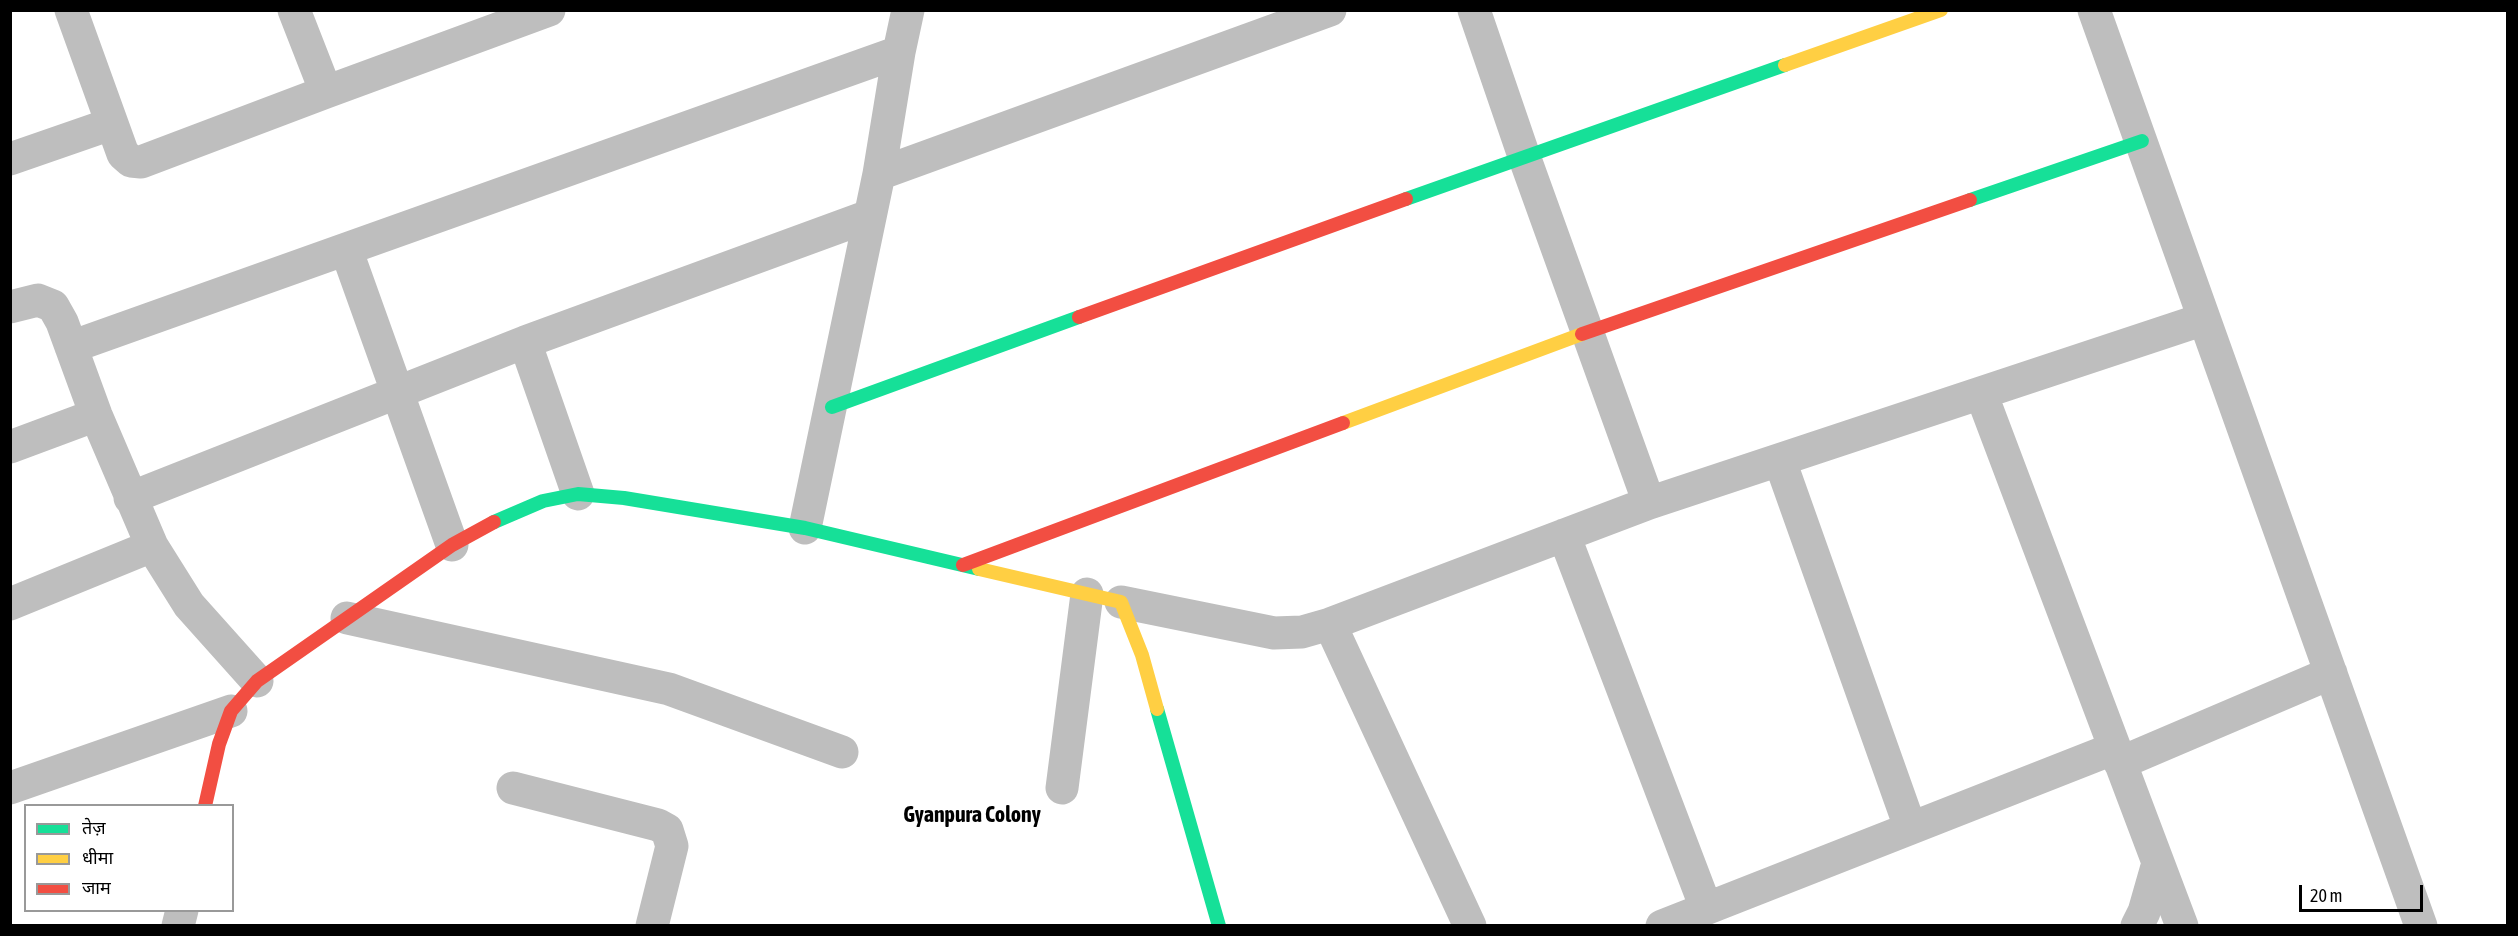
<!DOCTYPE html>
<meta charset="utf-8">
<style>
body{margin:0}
#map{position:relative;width:2518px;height:936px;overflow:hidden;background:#fff;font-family:"Asap Condensed","Noto Sans Devanagari",sans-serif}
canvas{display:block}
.frame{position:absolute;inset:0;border:12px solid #000;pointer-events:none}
.legend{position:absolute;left:24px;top:804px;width:210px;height:108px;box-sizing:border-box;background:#fff;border:2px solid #999;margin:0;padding:8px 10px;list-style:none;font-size:18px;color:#000}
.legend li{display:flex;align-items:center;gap:12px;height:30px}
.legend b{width:30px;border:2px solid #999}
.scale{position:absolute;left:2299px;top:885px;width:124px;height:27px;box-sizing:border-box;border:3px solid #000;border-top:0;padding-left:8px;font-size:18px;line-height:21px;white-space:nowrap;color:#000;-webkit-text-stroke:4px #fff;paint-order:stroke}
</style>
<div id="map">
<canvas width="2518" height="936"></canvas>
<div class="frame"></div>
<ul class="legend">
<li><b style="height:8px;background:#16e098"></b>तेज़</li>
<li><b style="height:8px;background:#ffcf43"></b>धीमा</li>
<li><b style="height:8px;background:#f24e42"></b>जाम</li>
</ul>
<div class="scale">20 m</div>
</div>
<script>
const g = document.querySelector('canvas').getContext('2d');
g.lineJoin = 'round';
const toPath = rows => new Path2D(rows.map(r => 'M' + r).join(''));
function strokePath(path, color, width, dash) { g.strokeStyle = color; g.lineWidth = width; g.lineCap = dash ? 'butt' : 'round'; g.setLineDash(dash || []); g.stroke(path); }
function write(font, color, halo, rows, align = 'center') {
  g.font = font + ' "Asap Condensed",sans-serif'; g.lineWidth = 4.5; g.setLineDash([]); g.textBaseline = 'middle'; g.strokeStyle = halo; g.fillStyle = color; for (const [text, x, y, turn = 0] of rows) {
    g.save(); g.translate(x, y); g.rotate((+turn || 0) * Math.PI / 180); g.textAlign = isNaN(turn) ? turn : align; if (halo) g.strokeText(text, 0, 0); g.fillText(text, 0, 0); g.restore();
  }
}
strokePath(toPath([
 [71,10,123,154,131,161,141,162,326,92,549,10],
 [294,10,326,92],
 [1474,10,1524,156,1649,503],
 [2094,10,2421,926],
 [10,159,111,124],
 [879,174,1330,10],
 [346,249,452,545],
 [10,307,38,300,53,306,62,322,96,415,152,546,189,605,257,681],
 [525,342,578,494],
 [71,347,899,52],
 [1981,393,2182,926],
 [10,447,96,415],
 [1780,461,1910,827],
 [130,498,525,342,869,216],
 [805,528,879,174,899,52,908,10],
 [1564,535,1706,908],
 [1121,602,1274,633,1302,632,1330,624,1649,503,2204,319],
 [10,604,152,546],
 [347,618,669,689,842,752],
 [1330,624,1470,926],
 [2120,763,2331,673],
 [10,788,231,711],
 [513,788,658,825,667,830,672,846,652,926],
 [1062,788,1087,594],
 [178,926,182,910],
 [1662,926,2115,748],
 [2137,926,2144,912,2158,863]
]), '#bebebe', 33);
strokePath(toPath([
 [1406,199,1785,65],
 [1970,200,2142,141],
 [832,407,1079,317],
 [494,522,543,501,578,494,624,498,805,528,979,569],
 [1157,709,1219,926]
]), '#16e098', 14);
strokePath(toPath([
 [1785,65,1941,10],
 [1343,423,1582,334],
 [979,569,1121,602,1142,655,1157,709]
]), '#ffcf43', 14);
strokePath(toPath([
 [1079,317,1406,199],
 [1582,334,1970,200],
 [963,565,1343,423],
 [205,806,219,744,231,711,257,681,452,545,494,522]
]), '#f24e42', 14);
write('bold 22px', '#000', '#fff', [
 ["Gyanpura Colony",972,815]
]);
</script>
